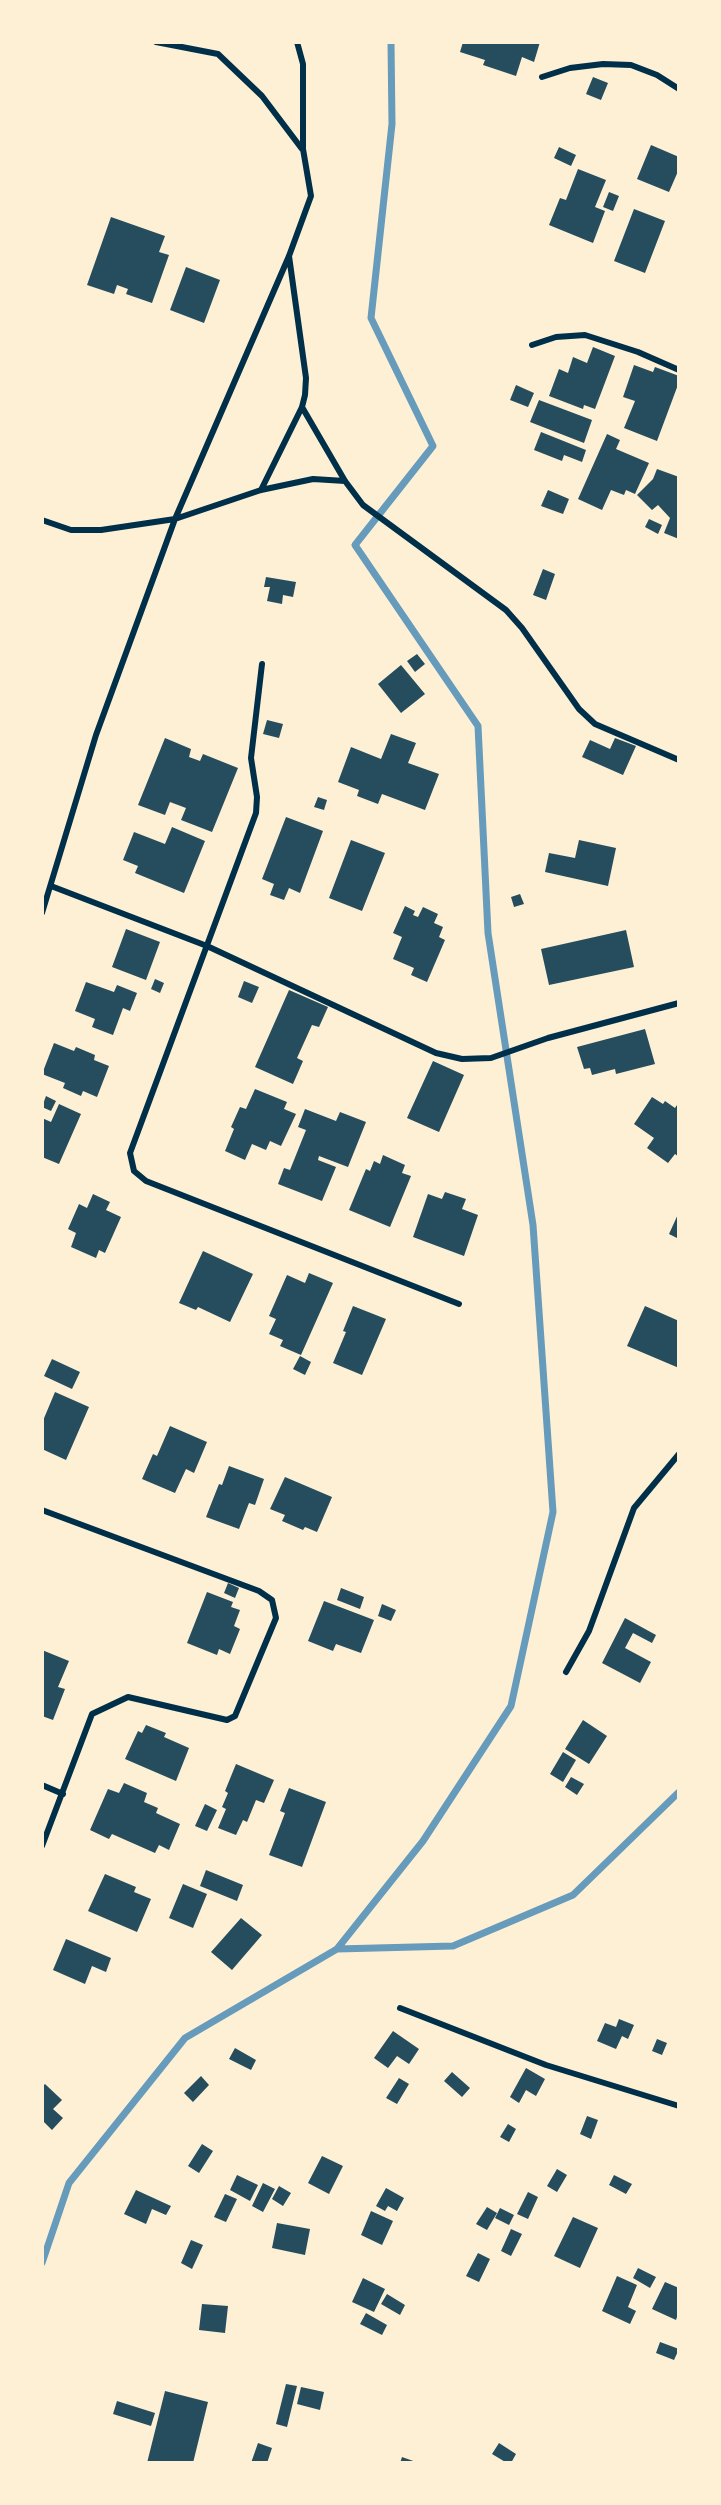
<!DOCTYPE html>
<style>
body{margin:0}
#map{position:relative;width:721px;height:2505px;overflow:hidden;background:#fdf0d5;font-family:Mulish,sans-serif}
canvas{display:block}
.frame{position:absolute;inset:0;border:44px solid #fdf0d5;pointer-events:none}
</style>
<div id="map">
<canvas width="721" height="2505"></canvas>
<div class="frame"></div>
</div>
<script>
const g = document.querySelector('canvas').getContext('2d');
g.lineJoin = 'round';
const toPath = rows => new Path2D(rows.map(r => 'M' + r).join(''));
function strokePath(path, color, width, dash) { g.strokeStyle = color; g.lineWidth = width; g.lineCap = dash ? 'butt' : 'round'; g.setLineDash(dash || []); g.stroke(path); }
function paint(path, color) { g.fillStyle = color; g.fill(path, 'evenodd'); }
strokePath(toPath([
 [337,1949,453,1946,573,1895,679,1792],
 [42,2263,69,2183,185,2038,337,1949,423,1841,511,1706,553,1512,533,1225,488,933,478,726,355,545,433,446,371,318,392,124,391,42]
]), '#669bbc', 7);
paint(toPath([
 [463,42,540,42,534,62,522,57,516,76,483,65,485,60,460,52],
 [593,77,608,83,601,100,586,94],
 [651,145,679,157,679,169,669,192,637,179],
 [559,147,576,155,571,166,554,158],
 [578,169,606,180,595,207,605,211,593,243,549,225,560,198,566,200],
 [609,192,619,196,613,211,603,207],
 [634,209,665,221,645,273,614,261],
 [111,217,165,236,159,252,169,255,152,303,126,294,128,289,117,285,114,294,87,285],
 [186,267,220,280,204,323,170,310],
 [593,347,615,356,595,409,584,405,583,409,549,396,559,369,568,373,573,357,587,363],
 [634,365,653,372,655,367,679,376,679,382,657,441,624,428,635,401,623,397],
 [516,385,534,393,528,407,510,400],
 [539,400,592,420,584,443,530,422],
 [541,432,586,450,582,462,564,455,562,461,534,450],
 [607,434,620,440,616,449,649,463,635,494,626,490,624,495,611,490,602,510,578,499],
 [657,469,679,477,679,539,664,533,670,518,658,505,652,510,637,495,653,479],
 [548,490,569,499,563,514,541,506],
 [649,519,662,525,658,534,645,527],
 [543,569,555,574,546,600,533,595],
 [266,577,296,582,293,597,283,595,282,604,267,601,270,587,264,587],
 [417,654,425,664,415,672,407,661],
 [401,665,425,694,401,713,378,684],
 [267,720,283,724,279,738,263,734],
 [391,734,416,743,408,763,439,774,425,810,382,794,378,804,357,796,359,790,338,782,351,747,381,759],
 [165,738,191,749,189,757,200,761,203,754,238,768,212,832,181,820,186,808,170,802,165,815,138,805],
 [615,738,636,746,623,775,582,757,590,740,610,749],
 [318,797,327,800,324,810,314,807],
 [286,817,323,831,300,893,289,888,284,900,270,895,274,884,262,879],
 [172,827,205,841,184,893,135,873,138,866,123,860,134,832,165,844],
 [351,840,385,853,362,911,329,898],
 [579,840,616,848,608,886,545,872,549,853,575,858],
 [520,894,524,904,514,907,511,897],
 [405,906,415,911,413,915,418,917,423,907,438,914,434,923,443,927,439,937,445,940,427,982,411,975,414,968,393,959,402,937,393,933],
 [126,929,160,942,146,980,112,967],
 [626,930,634,967,549,985,541,949],
 [155,979,164,983,160,993,151,989],
 [244,981,259,987,252,1003,238,997],
 [86,982,114,992,117,985,137,993,130,1011,123,1008,113,1035,92,1027,95,1019,75,1011],
 [289,990,328,1007,319,1027,312,1025,297,1058,303,1061,293,1084,255,1067],
 [645,1029,655,1064,616,1074,615,1069,592,1075,590,1068,584,1069,577,1047],
 [54,1043,74,1051,76,1047,95,1055,94,1060,109,1066,97,1097,83,1091,81,1096,63,1088,65,1083,42,1074],
 [433,1061,464,1075,439,1132,407,1118],
 [255,1089,287,1102,284,1109,296,1114,281,1146,270,1141,266,1150,252,1144,245,1160,225,1151,234,1129,231,1127,240,1107,246,1109],
 [46,1096,56,1101,51,1111,42,1107],
 [652,1097,663,1104,665,1101,675,1108,679,1102,679,1157,675,1154,668,1163,647,1148,654,1138,634,1124],
 [59,1104,81,1114,59,1164,42,1157,42,1118,51,1122],
 [305,1109,336,1121,340,1112,366,1122,348,1167,319,1156,318,1160,336,1167,322,1201,278,1184,284,1168,290,1170,306,1130,298,1127],
 [383,1155,405,1165,402,1173,411,1176,390,1227,349,1210,366,1169,370,1171,374,1161,380,1164],
 [445,1192,466,1199,462,1209,478,1215,464,1256,413,1237,428,1194,442,1199],
 [93,1194,110,1202,106,1210,121,1217,105,1253,99,1250,96,1258,71,1247,76,1233,68,1229,79,1204,87,1208],
 [679,1212,679,1239,669,1234],
 [203,1251,253,1274,230,1322,198,1307,196,1310,179,1303],
 [309,1273,333,1283,301,1355,280,1346,283,1340,269,1334,276,1319,269,1316,287,1275,305,1283],
 [353,1306,386,1319,362,1375,333,1363,346,1332,343,1331],
 [645,1306,679,1321,679,1368,627,1346],
 [300,1356,311,1362,305,1375,293,1369],
 [52,1359,80,1372,72,1389,44,1376],
 [55,1392,89,1407,66,1460,42,1449,42,1423],
 [170,1426,207,1442,194,1473,186,1469,175,1493,142,1479,153,1454,157,1456],
 [229,1466,264,1479,255,1505,249,1503,239,1529,206,1517,219,1484,222,1485],
 [285,1477,332,1497,317,1532,305,1527,303,1530,282,1521,285,1515,270,1509],
 [228,1583,239,1588,235,1598,224,1593],
 [341,1588,364,1597,360,1609,337,1600],
 [207,1592,233,1602,231,1607,240,1610,234,1626,240,1629,230,1654,219,1649,217,1655,187,1643],
 [324,1601,374,1620,361,1653,336,1644,333,1651,308,1641],
 [382,1604,396,1610,391,1621,378,1616],
 [625,1618,656,1635,652,1643,633,1633,625,1648,651,1662,640,1683,602,1663],
 [42,1650,69,1661,58,1687,65,1689,53,1720,42,1716],
 [583,1720,607,1736,589,1764,565,1749],
 [146,1725,166,1733,164,1737,189,1748,176,1781,125,1759,138,1731,142,1733],
 [563,1752,576,1760,563,1782,550,1774],
 [236,1764,274,1780,264,1803,256,1800,247,1822,243,1820,236,1835,218,1828,226,1809,222,1807,228,1793,225,1791],
 [571,1777,584,1784,577,1795,565,1787],
 [124,1783,147,1793,144,1802,158,1808,156,1813,180,1824,169,1850,159,1845,155,1853,112,1834,109,1839,90,1830,108,1789,119,1793],
 [289,1788,326,1802,302,1867,269,1855,285,1813,280,1811],
 [205,1804,217,1810,207,1831,195,1826],
 [206,1870,243,1885,237,1901,200,1886],
 [105,1874,136,1887,134,1892,151,1899,137,1932,88,1911],
 [183,1884,207,1894,193,1928,169,1918],
 [241,1918,262,1935,232,1970,211,1952],
 [66,1939,111,1958,106,1972,92,1966,85,1984,53,1970],
 [619,2019,634,2025,628,2039,622,2036,616,2049,597,2041,605,2023,616,2027],
 [393,2031,419,2049,409,2064,397,2056,388,2068,374,2058],
 [657,2039,667,2043,662,2055,652,2051],
 [235,2048,256,2060,251,2070,229,2059],
 [526,2068,545,2079,536,2096,526,2090,519,2103,510,2097],
 [452,2072,470,2088,462,2097,444,2081],
 [201,2076,209,2085,193,2102,184,2093],
 [399,2078,409,2084,397,2104,386,2098],
 [45,2084,62,2100,53,2109,63,2118,52,2130,42,2120,42,2087],
 [587,2116,598,2120,591,2139,580,2134],
 [508,2124,516,2129,509,2142,500,2137],
 [202,2144,213,2151,199,2173,188,2166],
 [322,2156,343,2166,329,2194,308,2183],
 [557,2169,567,2175,557,2192,547,2186],
 [237,2175,258,2185,250,2201,230,2190],
 [614,2175,632,2184,626,2194,609,2185],
 [263,2183,275,2189,263,2212,252,2206],
 [279,2186,291,2193,283,2206,272,2199],
 [386,2188,404,2198,397,2211,388,2206,385,2211,376,2206],
 [136,2190,171,2206,166,2215,152,2209,146,2224,124,2214],
 [528,2192,538,2197,528,2219,517,2214],
 [225,2194,237,2199,226,2222,214,2217],
 [487,2207,497,2213,487,2230,476,2224],
 [500,2208,514,2215,509,2225,495,2218],
 [371,2211,393,2221,382,2245,361,2235],
 [573,2217,598,2228,580,2268,554,2256],
 [277,2223,310,2229,305,2255,272,2248],
 [511,2229,522,2234,511,2256,501,2251],
 [191,2240,203,2245,192,2269,181,2263],
 [478,2253,490,2259,479,2282,466,2276],
 [638,2268,656,2277,650,2288,633,2278],
 [617,2276,637,2285,628,2307,636,2311,630,2324,602,2311],
 [363,2278,385,2289,374,2312,352,2302],
 [665,2282,679,2288,679,2311,676,2320,652,2309],
 [387,2294,405,2305,400,2315,381,2304],
 [202,2304,228,2306,225,2333,199,2330],
 [366,2313,387,2325,382,2335,360,2324],
 [660,2342,679,2349,674,2360,656,2353],
 [286,2384,297,2386,287,2427,276,2424],
 [301,2387,324,2392,320,2410,297,2404],
 [165,2391,208,2402,193,2463,147,2463],
 [117,2401,155,2413,151,2426,113,2414],
 [258,2443,272,2448,267,2463,251,2463],
 [499,2443,516,2454,511,2463,507,2463,492,2454],
 [402,2457,419,2463,400,2463]
]), '#264d5e');
strokePath(toPath([
 [156,42,218,54,262,96,302,149],
 [542,77,570,68,603,64,631,65,657,75,679,89],
 [532,345,556,337,585,335,638,352,679,370],
 [302,407,345,481,363,505,506,610,522,628,579,709,595,724,679,760],
 [261,490,302,407,305,395,306,378,289,256],
 [42,520,71,530,101,530,175,519,261,490,313,479,345,481],
 [262,664,251,758,257,797,256,813,130,1153,134,1171,146,1181,459,1304],
 [51,886,207,946,436,1053,462,1059,491,1058,548,1038,679,1003],
 [42,913,96,735,175,519,289,256,311,196,303,149,303,64,297,42],
 [42,1510,259,1591,272,1600,276,1618,235,1716,227,1720,128,1697,92,1714,42,1846],
 [566,1672,589,1631,634,1508,679,1454],
 [42,1785,63,1794],
 [400,2008,546,2065,679,2106]
]), '#003049', 6);
</script>
